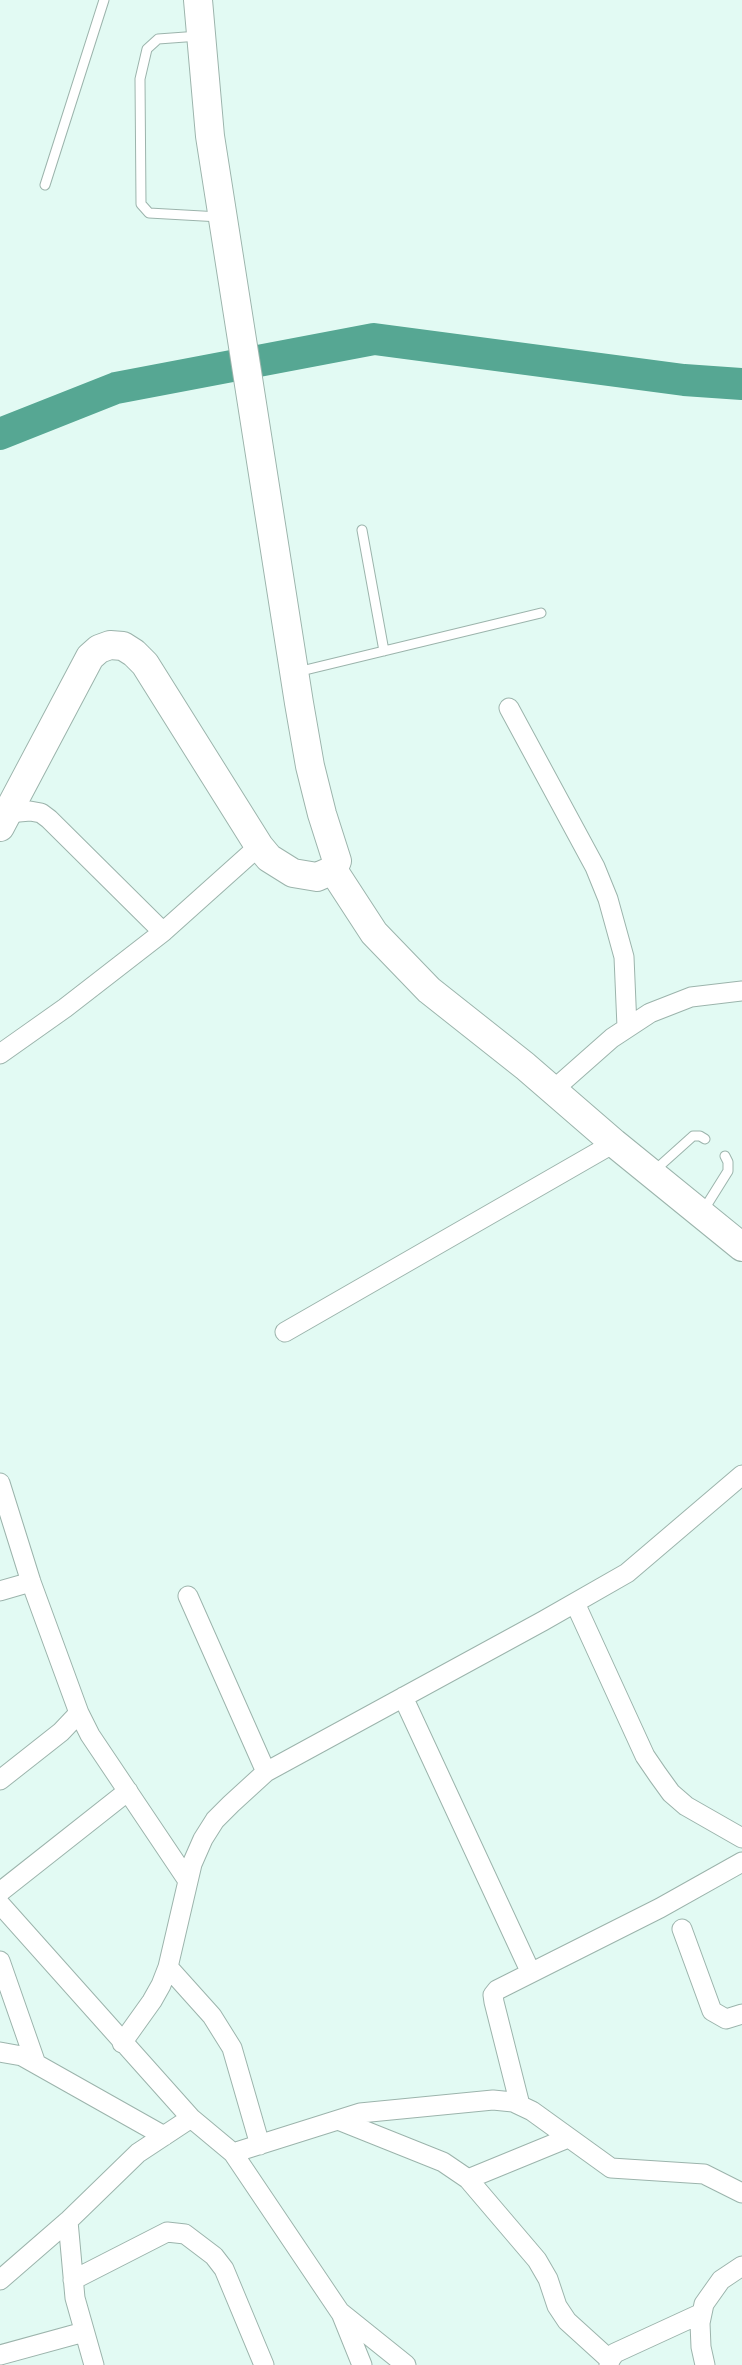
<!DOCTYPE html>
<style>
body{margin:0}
canvas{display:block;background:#e2faf3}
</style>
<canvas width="742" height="2365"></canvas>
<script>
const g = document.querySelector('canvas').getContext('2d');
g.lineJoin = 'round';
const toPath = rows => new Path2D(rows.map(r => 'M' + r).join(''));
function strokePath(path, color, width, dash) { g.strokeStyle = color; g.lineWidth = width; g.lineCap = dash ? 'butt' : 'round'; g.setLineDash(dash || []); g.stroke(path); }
strokePath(toPath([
 [0,434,116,388,374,339,684,380,742,384]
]), '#56a793', 32);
const lane = toPath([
 [199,36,158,39,147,49,140,79,141,204,149,213,220,217],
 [45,185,104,0],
 [362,530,384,651],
 [297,672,541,613],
 [654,1171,693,1136,700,1136,705,1139],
 [703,1211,728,1171,728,1162,725,1156]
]);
const street = toPath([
 [509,708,595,867,608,899,624,957,627,1027],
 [8,813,30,811,41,813,49,819,163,932],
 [0,1054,65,1008,163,932,259,846],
 [552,1091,612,1038,650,1013,691,997,742,991],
 [285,1332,614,1143],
 [0,1483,31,1582,79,1713,90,1735,188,1881],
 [0,1591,31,1582],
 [188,1596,266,1772],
 [575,1603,645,1756,658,1775,671,1793,686,1806,742,1838],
 [403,1697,531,1973],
 [0,1780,61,1732,79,1713],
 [0,1892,128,1791],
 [0,1904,191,2118,233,2153,360,2113,493,2100,513,2102,532,2111,611,2168,704,2174,742,2193],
 [682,1929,712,2011,726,2019,742,2014],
 [0,1961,36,2064],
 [168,1967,212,2016,232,2048,260,2145],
 [122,2043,152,2001,161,1985,168,1967,192,1864,203,1839,215,1820,231,1804,266,1772,543,1621,627,1573,742,1475],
 [0,2052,22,2056,164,2136],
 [520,2105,494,2002,493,1995,497,1990,660,1908,742,1862],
 [338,2120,443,2162,468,2179,537,2260,548,2279,557,2306,567,2321,610,2360],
 [233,2153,340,2312,406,2365],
 [468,2179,568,2138],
 [68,2221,75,2298,94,2365],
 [0,2280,68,2221,138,2153,191,2118],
 [73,2280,167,2232,185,2234,214,2256,224,2269,264,2365],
 [341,2313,362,2365],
 [0,2355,84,2332],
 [609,2365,610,2360,615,2353,702,2313],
 [705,2365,701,2347,700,2323,704,2304,721,2280,742,2266]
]);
const primary = toPath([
 [333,870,374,933,429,990,525,1066,614,1143,742,1247]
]);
const highway = toPath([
 [0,827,90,657,99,649,110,645,123,646,134,653,145,664,259,846,269,858,293,873,317,877,333,870,337,861,322,814,310,766,299,703,210,136,198,0]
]);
strokePath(lane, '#9cb4ac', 11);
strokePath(street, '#9cb4ac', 21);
strokePath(primary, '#9cb4ac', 30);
strokePath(highway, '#9cb4ac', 30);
strokePath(lane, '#fff', 9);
strokePath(street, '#fff', 19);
strokePath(primary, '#fff', 28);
strokePath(highway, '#fff', 28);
</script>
